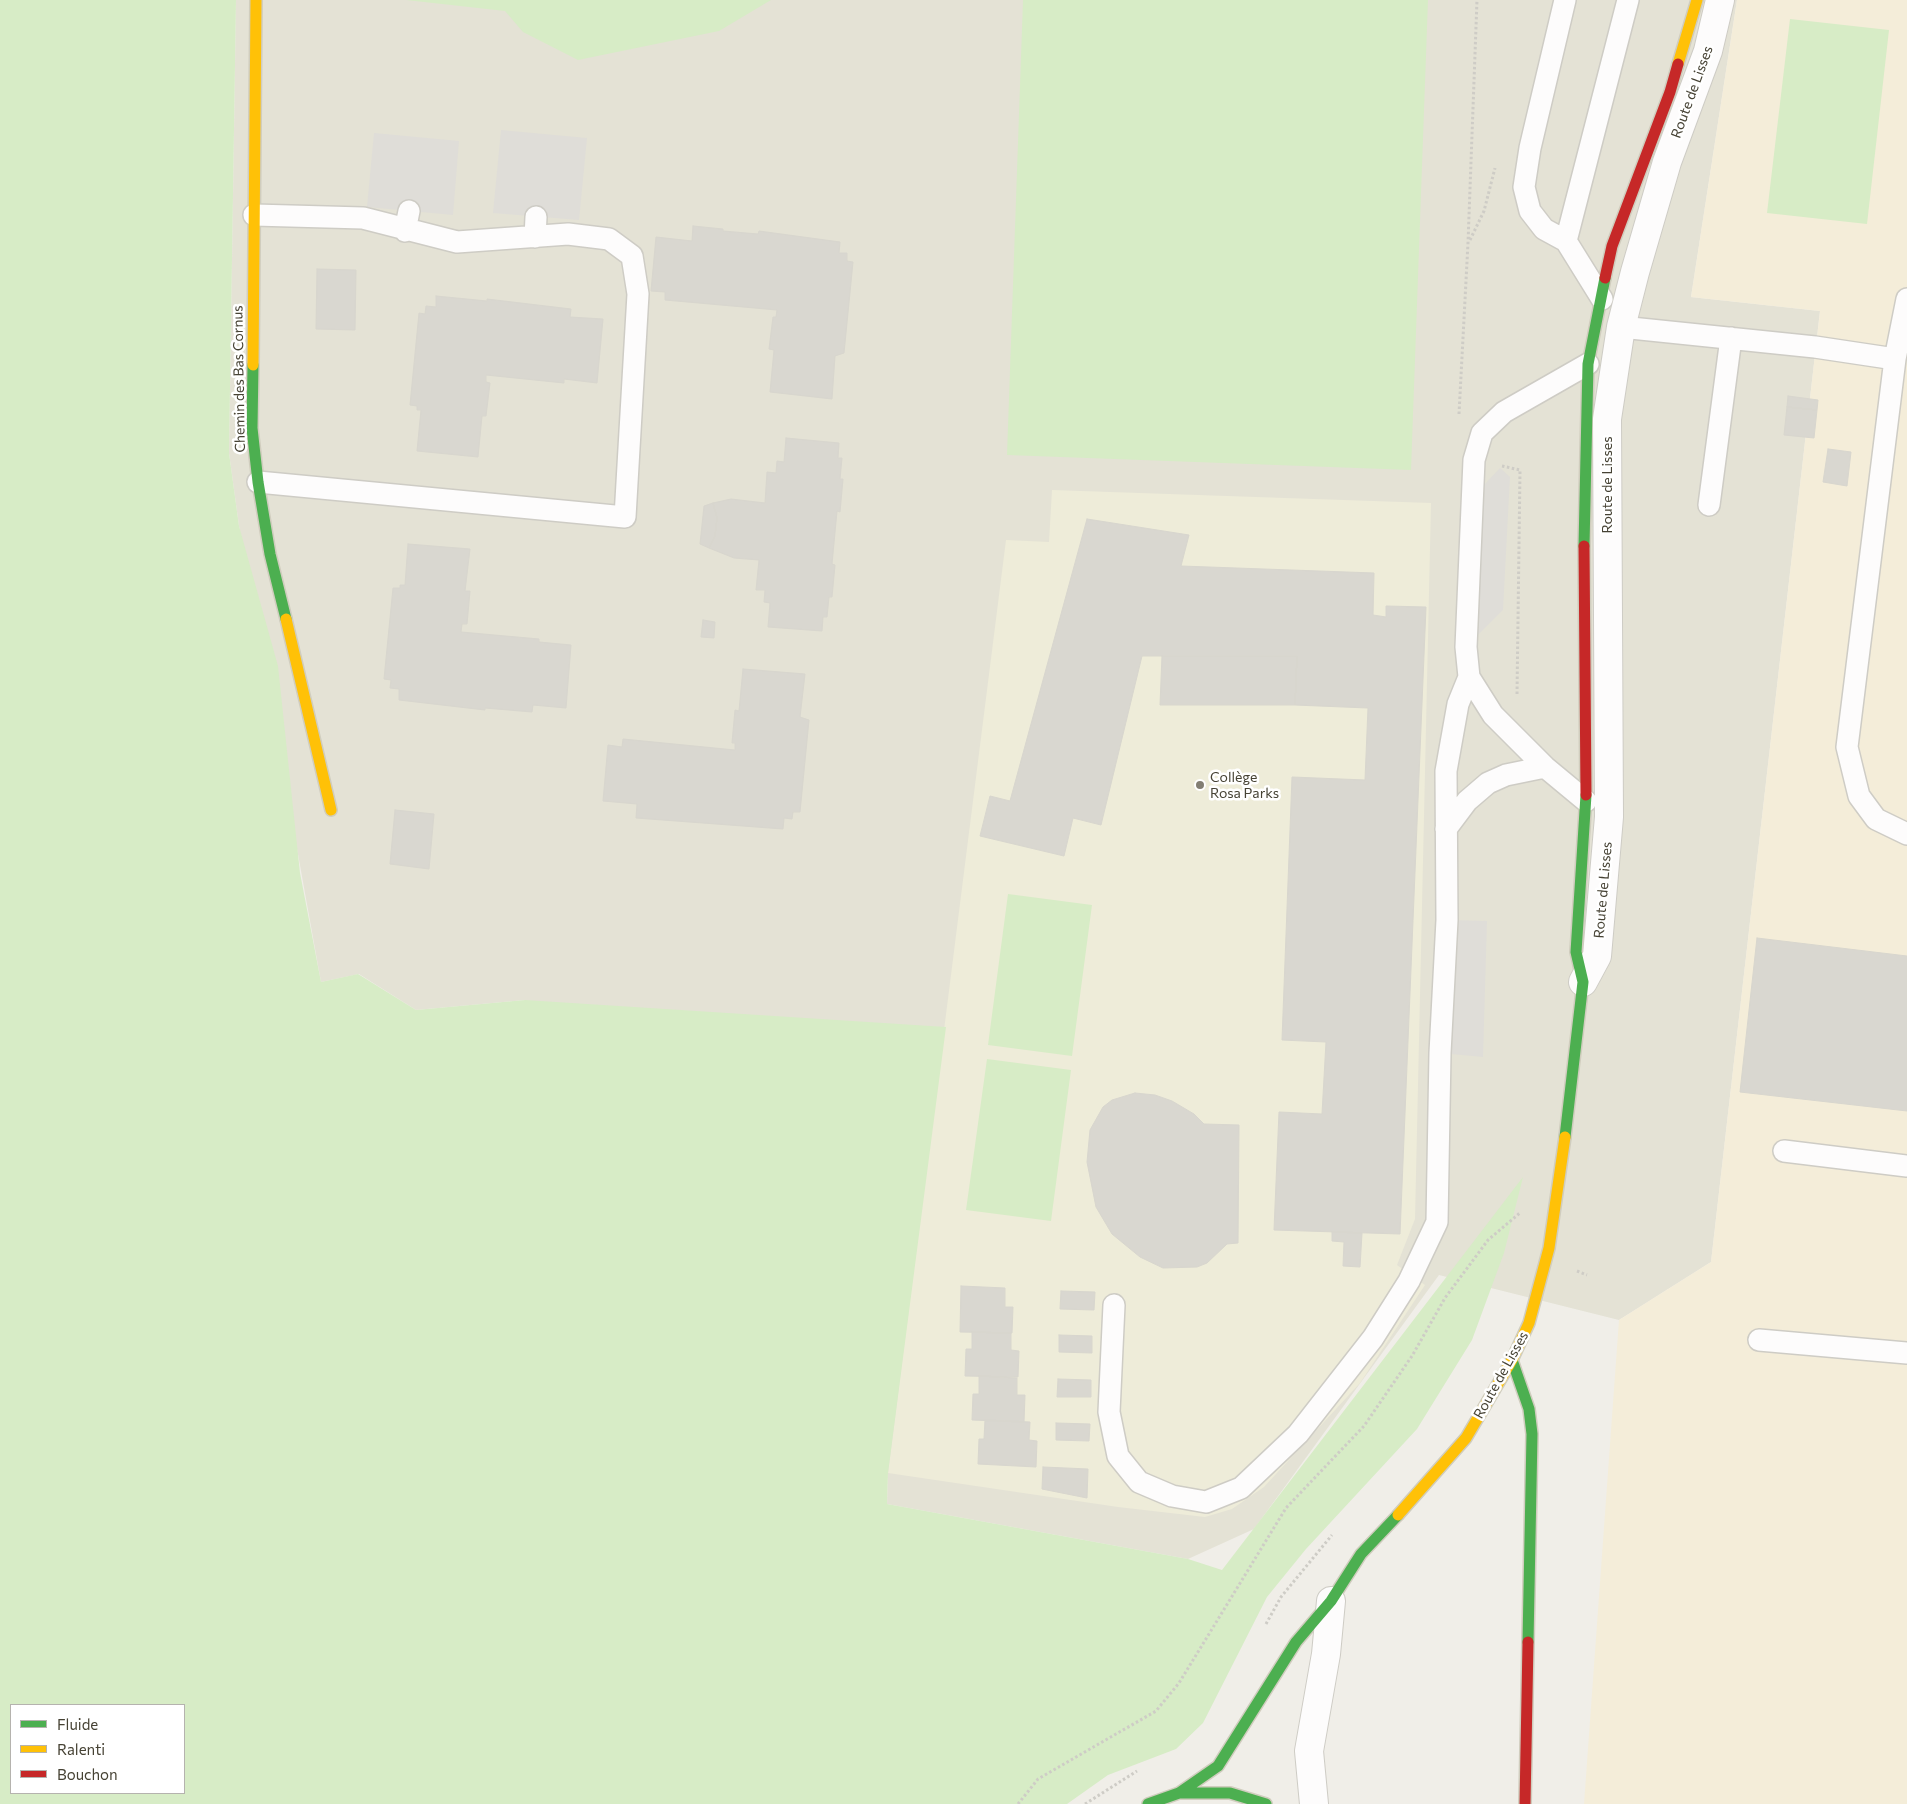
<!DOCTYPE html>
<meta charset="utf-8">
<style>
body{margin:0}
#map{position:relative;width:1907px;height:1804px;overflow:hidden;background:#f0eee8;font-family:Commissioner,sans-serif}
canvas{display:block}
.legend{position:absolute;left:10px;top:1704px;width:175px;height:90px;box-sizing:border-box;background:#fff;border:1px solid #b5b3ae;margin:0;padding:6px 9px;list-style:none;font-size:15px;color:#464234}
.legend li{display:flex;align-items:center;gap:10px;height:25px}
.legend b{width:25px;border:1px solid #b5b3ae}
</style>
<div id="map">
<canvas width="1907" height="1804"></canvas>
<ul class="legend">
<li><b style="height:6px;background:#4caf50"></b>Fluide</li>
<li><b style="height:6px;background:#ffc107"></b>Ralenti</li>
<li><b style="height:6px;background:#c62828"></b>Bouchon</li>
</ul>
</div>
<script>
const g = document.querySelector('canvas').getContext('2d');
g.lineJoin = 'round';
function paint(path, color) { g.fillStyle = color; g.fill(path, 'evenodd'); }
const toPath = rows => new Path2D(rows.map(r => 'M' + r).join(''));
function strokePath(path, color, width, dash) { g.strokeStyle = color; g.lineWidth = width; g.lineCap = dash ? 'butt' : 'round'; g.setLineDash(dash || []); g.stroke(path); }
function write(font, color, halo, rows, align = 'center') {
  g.font = font + ' Commissioner,sans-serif'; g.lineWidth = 5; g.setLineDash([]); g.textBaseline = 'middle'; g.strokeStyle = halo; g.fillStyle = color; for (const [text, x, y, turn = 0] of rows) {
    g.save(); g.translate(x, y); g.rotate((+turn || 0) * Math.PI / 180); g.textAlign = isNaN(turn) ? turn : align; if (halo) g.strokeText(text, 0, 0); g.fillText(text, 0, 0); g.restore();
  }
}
paint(toPath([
 [236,0,1737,0,1691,297,1820,311,1711,1262,1619,1320,1439,1275,1254,1529,1188,1559,887,1504,888,1473,525,1000,416,1010,359,974,321,982,239,526,229,453]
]), '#e4e2d5');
paint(toPath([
 [1737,0,1907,0,1907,1804,1584,1804,1619,1320,1711,1262,1820,311,1691,297]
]), '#f4edd9');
paint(toPath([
 [1052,490,1431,503,1415,1219,1397,1265,1425,1285,1360,1383,1264,1487,1232,1509,1205,1517,1118,1507,888,1473,1006,540,1049,542]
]), '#eeecd9');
paint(toPath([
 [0,0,236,0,229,453,239,526,278,666,300,873,321,982,358,974,416,1010,525,1000,946,1027,888,1473,887,1504,1188,1559,1222,1570,1523,1177,1504,1253,1472,1340,1417,1429,1306,1549,1267,1597,1203,1723,1176,1749,1108,1775,1067,1804,0,1804],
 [11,1705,184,1705,184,1793,11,1793],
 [406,0,771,0,719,31,578,60,523,32,505,11],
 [1023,0,1428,0,1411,470,1007,455],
 [1790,19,1889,30,1867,224,1767,213],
 [1008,894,1092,905,1072,1056,988,1045],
 [987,1059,1071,1070,1051,1221,966,1210]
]), '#d7ecc6');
paint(toPath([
 [501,130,587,138,579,220,493,213],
 [374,133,459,141,453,215,367,207],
 [1500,468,1510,477,1503,610,1466,647,1472,498],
 [1447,920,1487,921,1483,1057,1440,1053]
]), '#dfddd8');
const building = toPath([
 [693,226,723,229,723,231,758,234,759,231,840,242,839,253,847,253,847,261,853,262,844,353,835,356,832,399,770,392,774,350,769,349,773,317,776,317,777,310,665,300,665,292,651,291,656,237,692,241,693,226],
 [317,269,356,270,355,330,316,329,317,269],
 [436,296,487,301,487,299,571,309,570,317,603,319,597,383,564,379,564,383,486,375,486,382,490,383,486,416,482,416,478,457,417,451,421,410,417,410,417,406,410,405,419,313,425,314,426,306,436,307,436,296],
 [1788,396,1818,400,1817,410,1787,407,1788,396],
 [1787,407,1817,410,1814,438,1784,435,1787,407],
 [786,438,839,443,838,458,842,458,840,479,843,479,840,512,837,511,832,564,835,565,832,597,829,597,827,617,823,617,822,631,768,627,770,603,764,602,765,590,756,590,759,560,734,558,709,548,715,536,717,518,713,503,731,499,765,503,767,472,776,473,777,461,784,462,786,438],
 [1828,449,1851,452,1847,486,1823,482,1828,449],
 [713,503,717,518,715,536,709,548,700,544,704,506,713,503],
 [1087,519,1189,535,1181,566,1374,573,1373,615,1386,617,1386,606,1426,607,1400,1234,1274,1230,1279,1112,1322,1114,1326,1042,1282,1040,1292,777,1365,780,1368,708,1295,705,1297,656,1142,656,1101,825,1073,818,1064,856,980,836,990,796,1010,801,1087,519],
 [408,544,470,549,465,591,470,591,467,624,462,624,461,632,539,639,539,642,571,645,566,708,533,705,532,712,485,708,485,710,399,700,399,689,390,688,391,680,384,679,393,588,400,588,400,585,405,585,408,544],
 [703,620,715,622,714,638,701,637,703,620],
 [1162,656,1297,656,1295,705,1160,705,1162,656],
 [743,669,805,674,800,717,809,720,800,812,793,812,792,819,784,818,783,829,636,818,637,804,603,801,608,745,622,747,623,739,735,750,735,743,732,743,735,710,739,711,743,669],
 [395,810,434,814,429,869,390,864,395,810],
 [1757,938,1907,956,1907,1111,1740,1092,1757,938],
 [1135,1093,1155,1095,1172,1101,1194,1114,1204,1124,1239,1125,1238,1243,1227,1244,1207,1263,1197,1267,1163,1268,1140,1257,1112,1234,1096,1207,1087,1162,1090,1130,1103,1107,1112,1100,1135,1093],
 [1332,1232,1362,1233,1360,1267,1343,1266,1344,1242,1332,1241,1332,1232],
 [961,1286,1005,1288,1005,1307,1013,1307,1012,1333,960,1332,961,1286],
 [1061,1291,1095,1292,1094,1310,1060,1309,1061,1291],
 [972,1332,1011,1333,1011,1350,1019,1351,1018,1377,965,1376,966,1349,972,1349,972,1332],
 [1059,1335,1092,1336,1092,1353,1059,1352,1059,1335],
 [979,1376,1017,1378,1017,1395,1025,1395,1024,1422,972,1420,973,1394,979,1394,979,1376],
 [1058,1379,1091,1380,1091,1397,1057,1397,1058,1379],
 [985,1420,1030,1422,1029,1440,1037,1441,1036,1467,978,1464,979,1439,984,1439,985,1420],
 [1056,1423,1090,1424,1089,1441,1056,1440,1056,1423],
 [1043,1467,1088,1469,1087,1498,1042,1489,1043,1467]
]);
paint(building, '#d9d7d0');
strokePath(building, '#d8d6ce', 1);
const lane = toPath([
 [1565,0,1530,148,1524,187,1530,211,1544,229,1566,241],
 [254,215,363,218,457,242,568,234,609,239,632,256,638,294,625,517,258,482],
 [405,231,409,211],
 [535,237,536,217],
 [1602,299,1566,241,1628,0],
 [1907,299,1895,359,1847,747,1859,796,1876,819,1907,834],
 [1621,327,1815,347,1895,359],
 [1709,505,1731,338],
 [1586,801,1545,767,1493,715,1469,677,1466,647,1474,460,1482,433,1504,412,1588,364],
 [1446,829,1467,801,1488,783,1506,775,1545,767],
 [1784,1151,1907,1166],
 [1114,1305,1109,1412,1118,1456,1139,1482,1172,1496,1206,1502,1241,1488,1298,1434,1373,1338,1409,1281,1437,1222,1440,1053,1447,920,1446,771,1458,704,1469,677],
 [1759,1340,1907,1353]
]);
const street = toPath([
 [1583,982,1597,956,1609,817,1607,419,1621,327,1635,272,1667,162,1708,51,1720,0],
 [1314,1804,1309,1751,1326,1654,1331,1601]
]);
const fast = toPath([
 [253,365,252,428,258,482,270,554,286,619],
 [1584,546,1588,364,1605,278],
 [1565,1137,1583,982,1576,952,1586,795],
 [1512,1360,1529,1409,1532,1434,1528,1642],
 [1179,1793,1218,1766,1296,1642,1331,1601,1361,1554,1398,1515],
 [1148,1804,1179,1793,1230,1793,1266,1804]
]);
const slow = toPath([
 [1678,64,1697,0],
 [253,365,256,0],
 [286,619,331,810],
 [1398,1515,1466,1438,1512,1360,1529,1323,1549,1248,1565,1137]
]);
const jam = toPath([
 [1605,278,1612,246,1670,92,1678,64],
 [1584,546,1586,795],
 [1525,1804,1528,1642]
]);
strokePath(lane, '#ceccc5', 24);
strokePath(street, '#ceccc5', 30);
strokePath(fast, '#d0cdbe', 14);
strokePath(slow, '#d0cdbe', 14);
strokePath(jam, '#d0cdbe', 14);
strokePath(toPath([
 [1470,240,1484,211,1495,168],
 [1459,414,1468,243,1477,0],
 [1502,466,1520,470,1517,695],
 [1577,1271,1587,1275],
 [1266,1624,1281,1597,1332,1535],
 [1018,1804,1038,1779,1156,1711,1179,1683,1286,1508,1364,1426,1412,1356,1445,1298,1488,1240,1521,1212],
 [1085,1804,1137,1771]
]), '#ceccc6', 3, [2.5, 2.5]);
strokePath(lane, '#fdfcfc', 21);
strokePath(street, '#fdfcfc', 28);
strokePath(fast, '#4caf50', 11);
strokePath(slow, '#ffc107', 11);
strokePath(jam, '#c62828', 11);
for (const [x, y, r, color] of [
 [1200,785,5,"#827e73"]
]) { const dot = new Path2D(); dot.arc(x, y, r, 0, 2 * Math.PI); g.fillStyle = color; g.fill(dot); strokePath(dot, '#fff', 2); }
write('14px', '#464234', '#fff', [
 ["Route de Lisses",1692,92,-70],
 ["Chemin des Bas Cornus",239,379,-91],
 ["Route de Lisses",1607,485,-90],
 ["Route de Lisses",1603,890,-85],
 ["Route de Lisses",1501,1375,-61]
]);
write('14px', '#464234', '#fff', [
 ["Collège",1210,777],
 ["Rosa Parks",1210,793]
], 'left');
</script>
